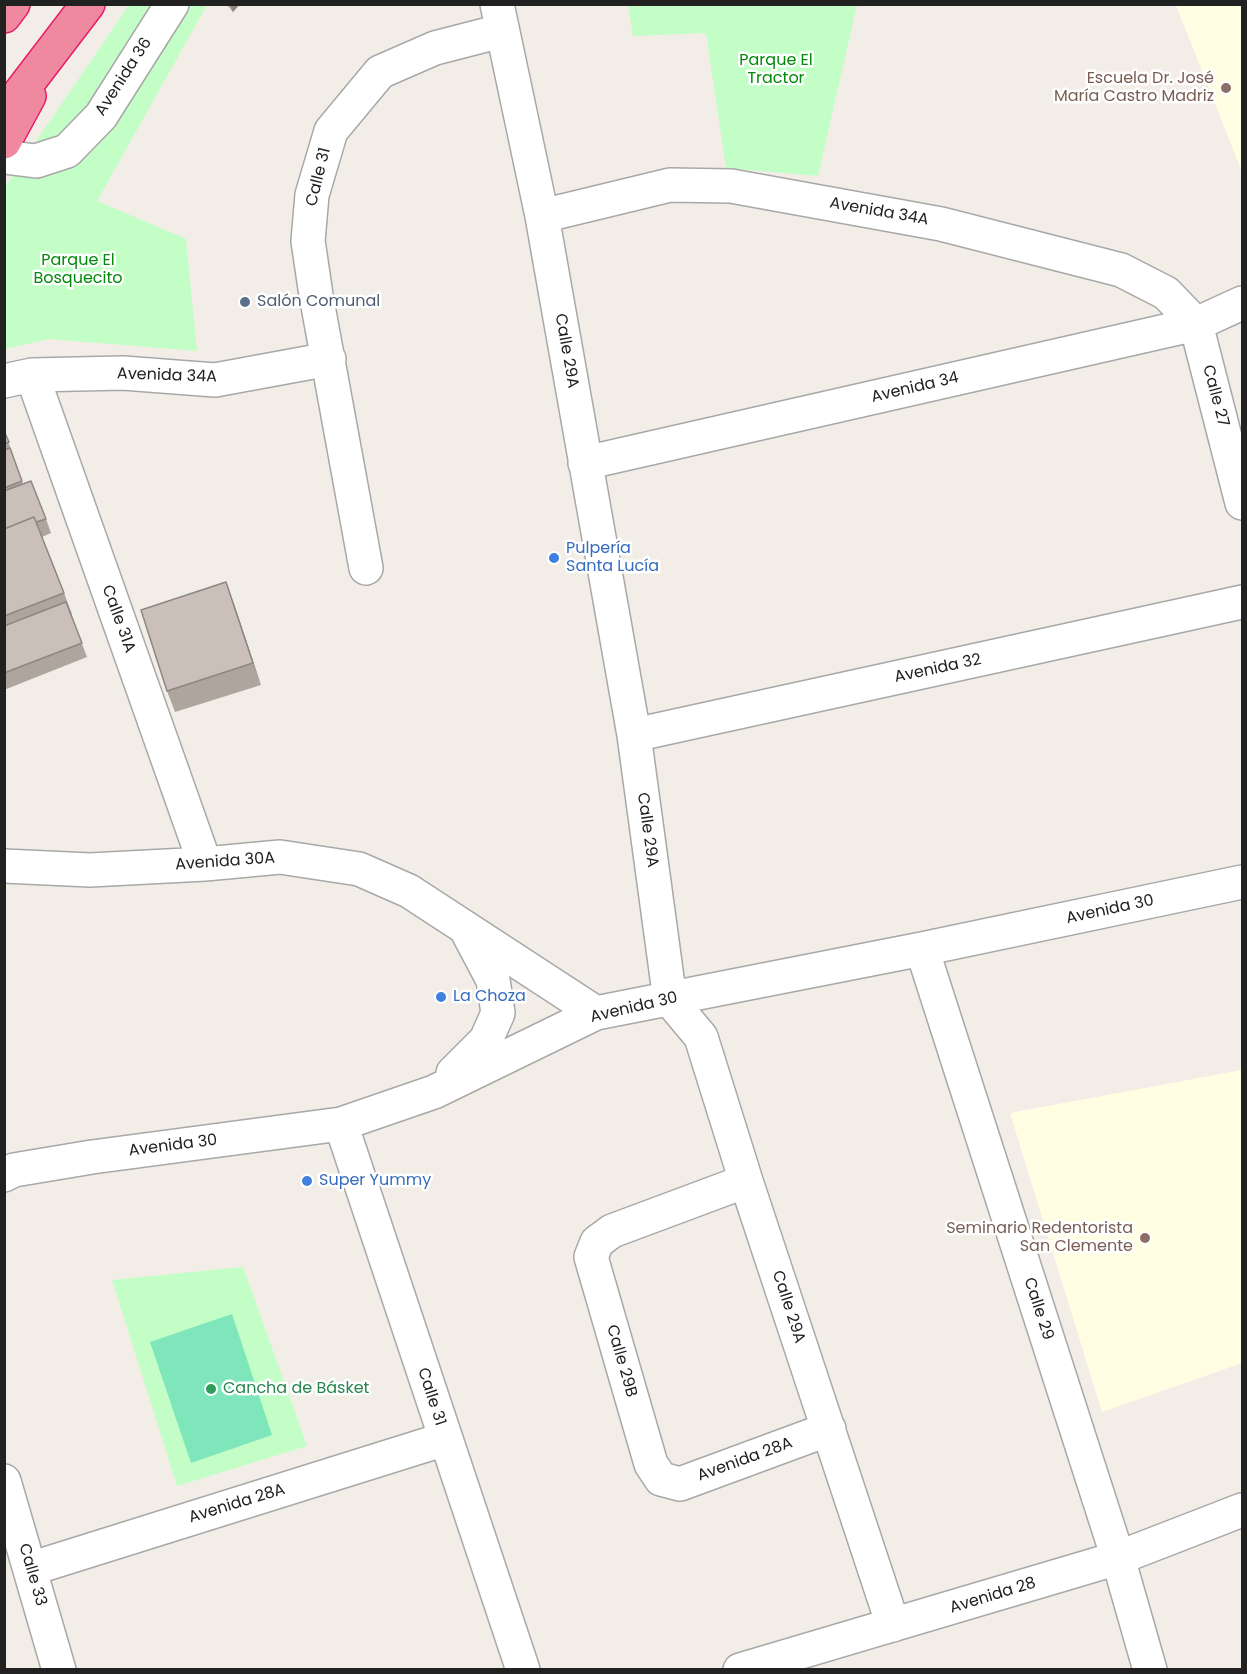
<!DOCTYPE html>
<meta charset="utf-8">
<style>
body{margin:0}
#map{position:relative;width:1247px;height:1674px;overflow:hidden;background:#f2eee7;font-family:Poppins,sans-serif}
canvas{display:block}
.frame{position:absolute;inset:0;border:6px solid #212121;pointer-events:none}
</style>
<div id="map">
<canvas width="1247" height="1674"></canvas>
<div class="frame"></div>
</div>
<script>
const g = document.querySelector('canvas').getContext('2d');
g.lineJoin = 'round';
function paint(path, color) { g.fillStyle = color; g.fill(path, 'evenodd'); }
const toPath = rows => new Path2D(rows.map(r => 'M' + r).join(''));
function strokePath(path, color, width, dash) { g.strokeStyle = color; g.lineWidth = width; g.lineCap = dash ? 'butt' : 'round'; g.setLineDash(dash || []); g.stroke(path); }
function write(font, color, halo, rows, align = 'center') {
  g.font = font + ' Poppins,sans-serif'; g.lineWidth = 5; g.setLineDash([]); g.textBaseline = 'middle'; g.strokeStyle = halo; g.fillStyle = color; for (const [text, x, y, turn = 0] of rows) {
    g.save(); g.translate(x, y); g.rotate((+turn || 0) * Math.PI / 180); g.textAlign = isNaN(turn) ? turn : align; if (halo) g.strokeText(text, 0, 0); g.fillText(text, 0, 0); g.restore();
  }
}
paint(toPath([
 [1176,5,1242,5,1242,172],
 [1242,1070,1242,1363,1102,1412,1010,1113]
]), '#fffee2');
paint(toPath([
 [129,5,207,5,97,201,186,239,197,351,49,339,5,349,5,187],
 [628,5,857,5,818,176,726,168,706,33,633,36],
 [243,1267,307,1446,177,1486,112,1280]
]), '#c2fec5');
paint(toPath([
 [232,1314,272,1435,191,1463,150,1342]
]), '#7fe6bb');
const minor = toPath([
 [497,4,542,216,634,735,670,1000,701,1037,746,1181,893,1625],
 [4,157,36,161,67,151,101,116,172,4],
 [542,216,670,185,731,186,941,224,1121,270,1166,293,1196,324,1242,503],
 [32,375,205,864],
 [4,381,32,375,123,373,215,380,329,359],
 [585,463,1196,324,1242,303],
 [366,568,316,295,308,241,312,195,331,131,380,72,435,48,501,31],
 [634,735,1242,602],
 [4,866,90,870,205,864,280,857,359,869,409,891,596,1013],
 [922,949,1118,1558,1150,1670],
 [453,1073,486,1040,498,1013,493,980,466,929],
 [341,1124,523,1670],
 [4,1175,14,1170,92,1157,341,1124,434,1092,596,1013,922,949,1242,882],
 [746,1181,612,1231,597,1242,591,1257,651,1464,661,1479,680,1484,829,1429],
 [4,1481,59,1670],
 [30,1569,445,1439],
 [740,1670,1118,1558,1242,1510]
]);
const highway = toPath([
 [4,16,13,4],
 [4,114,88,4],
 [4,142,29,96]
]);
strokePath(minor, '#a8a8a8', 36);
strokePath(highway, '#e91b68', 36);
strokePath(minor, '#fff', 33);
strokePath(highway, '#ee89a0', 33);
paint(toPath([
 [226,4,240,4,233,12],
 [4,431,14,457,13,457,23,484,46,519,51,533,42,537,64,593,72,614,71,615,87,657,4,690],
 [234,604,261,685,175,712,167,691]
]), '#aea59f');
paint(toPath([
 [230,4,240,4,233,12],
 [226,582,234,604,261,685,253,663]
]), '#8d8682');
const building = toPath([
 [4,431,9,442,4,444,4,431],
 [10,448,22,481,4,488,4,450,10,448],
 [31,481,46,519,36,522,34,517,4,529,4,491,31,481],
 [34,517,64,593,4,616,4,529,34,517],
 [226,582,253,663,167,691,141,610,226,582],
 [66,602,82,643,4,673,4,626,66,602]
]);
paint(building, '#cac0b9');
strokePath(building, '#8d8682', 1.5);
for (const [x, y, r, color] of [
 [1226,88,6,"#8d6e63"],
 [245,302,6,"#5c6f8a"],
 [554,558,6,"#3f7fe0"],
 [441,997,6,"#3f7fe0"],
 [307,1181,6,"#3f7fe0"],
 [1145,1238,6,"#8d6e63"],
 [211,1389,6,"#2e9e5b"]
]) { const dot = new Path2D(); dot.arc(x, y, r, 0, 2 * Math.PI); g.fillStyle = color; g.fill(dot); strokePath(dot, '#fff', 2); }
write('16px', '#038a0a', '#fff', [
 ["Parque El",776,61],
 ["Tractor",776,79],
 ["Parque El",78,261],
 ["Bosquecito",78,279]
]);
write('16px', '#212121', '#fff', [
 ["Avenida 36",124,77,-57],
 ["Calle 31",319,177,-76],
 ["Avenida 34A",879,212,10],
 ["Calle 29A",566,351,80],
 ["Avenida 34A",167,376,2],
 ["Avenida 34",915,388,-13],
 ["Calle 27",1215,396,75],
 ["Calle 31A",118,619,70],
 ["Avenida 32",938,669,-12],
 ["Calle 29A",647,830,82],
 ["Avenida 30A",225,862,-4],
 ["Avenida 30",1110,910,-12],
 ["Avenida 30",634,1008,-13],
 ["Avenida 30",173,1146,-7],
 ["Calle 29A",788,1307,72],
 ["Calle 29",1038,1309,72],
 ["Calle 29B",621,1361,74],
 ["Calle 31",431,1397,72],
 ["Avenida 28A",745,1460,-20],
 ["Avenida 28A",237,1504,-17],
 ["Calle 33",32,1575,74],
 ["Avenida 28",993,1596,-17]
]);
write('16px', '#785e54', '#fff', [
 ["Escuela Dr. José",1214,79],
 ["María Castro Madriz",1214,97],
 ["Seminario Redentorista",1133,1229],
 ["San Clemente",1133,1247]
], 'right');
write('16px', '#4e5e75', '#fff', [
 ["Salón Comunal",257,302]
], 'left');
write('16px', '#366cbe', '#fff', [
 ["Pulpería",566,549],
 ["Santa Lucía",566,567],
 ["La Choza",453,997],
 ["Super Yummy",319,1181]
], 'left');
write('16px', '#27864d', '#fff', [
 ["Cancha de Básket",223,1389]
], 'left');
</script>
